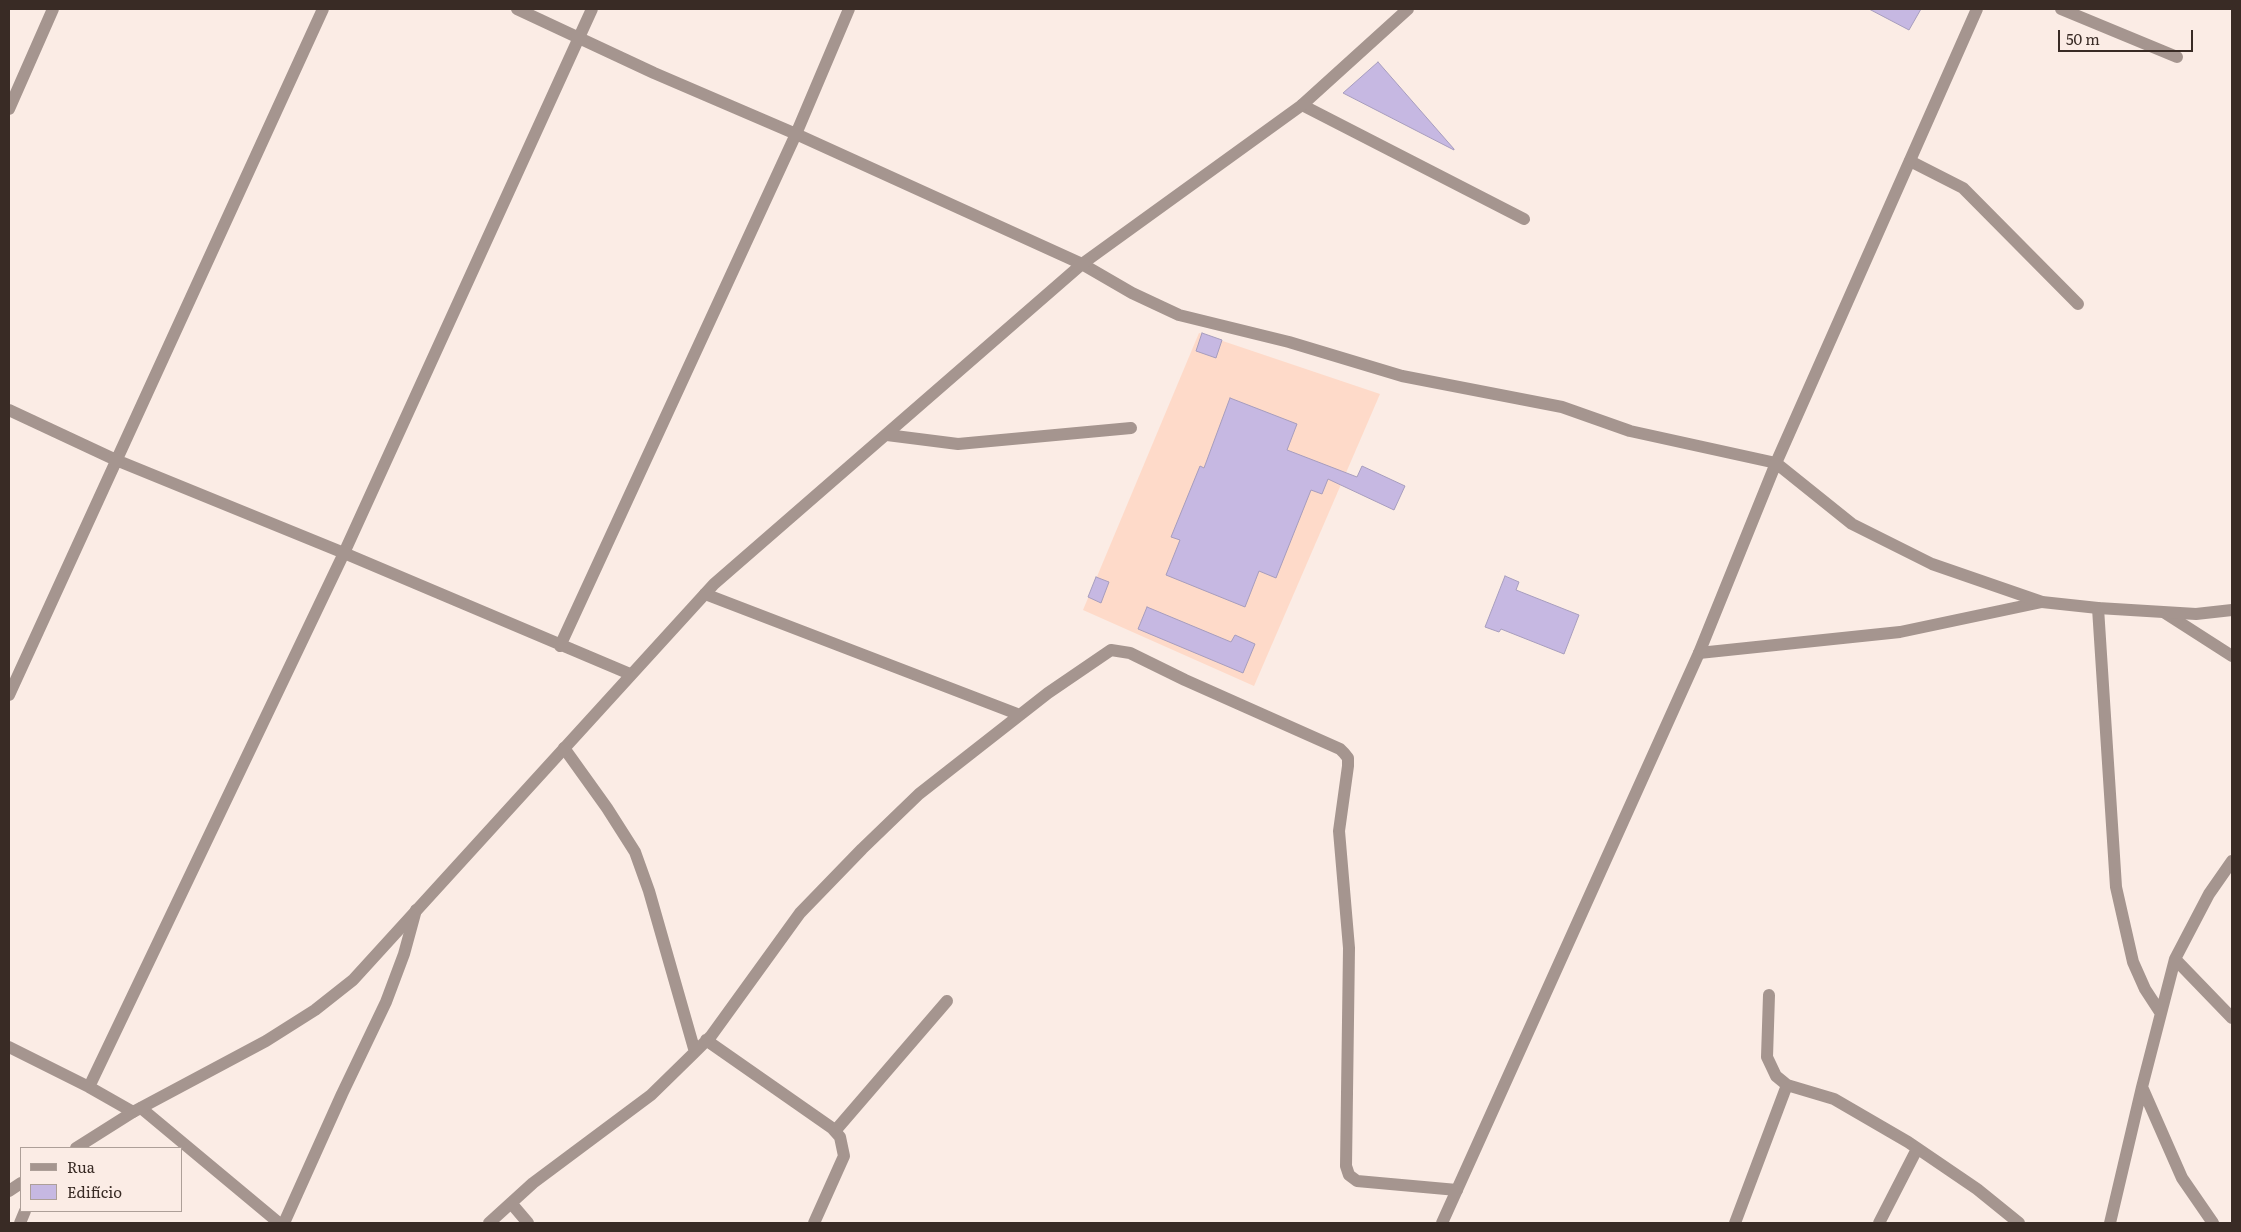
<!DOCTYPE html>
<meta charset="utf-8">
<style>
body{margin:0}
#map{position:relative;width:2241px;height:1232px;overflow:hidden;background:#fbece5;font-family:Literata,serif}
canvas{display:block}
.frame{position:absolute;inset:0;border:10px solid #392b25;pointer-events:none}
.legend{position:absolute;left:20px;top:1147px;width:162px;height:65px;box-sizing:border-box;background:#fbece5;border:1px solid #ad9f98;margin:0;padding:6px 9px;list-style:none;font-size:15px;color:#392b25}
.legend li{display:flex;align-items:center;gap:10px;height:25px}
.legend b{width:25px;border:1px solid #ad9f98}
.scale{position:absolute;left:2058px;top:30px;width:135px;height:22px;box-sizing:border-box;border:2px solid #392b25;border-top:0;padding-left:6px;font-size:15px;line-height:18px;white-space:nowrap;color:#392b25;-webkit-text-stroke:4px #fbece5;paint-order:stroke}
</style>
<div id="map">
<canvas width="2241" height="1232"></canvas>
<div class="frame"></div>
<ul class="legend">
<li><b style="height:6px;background:#a5958f"></b>Rua</li>
<li><b style="height:14px;background:#c6b8e2"></b>Edifício</li>
</ul>
<div class="scale">50 m</div>
</div>
<script>
const g = document.querySelector('canvas').getContext('2d');
g.lineJoin = 'round';
function paint(path, color) { g.fillStyle = color; g.fill(path, 'evenodd'); }
const toPath = rows => new Path2D(rows.map(r => 'M' + r).join(''));
function strokePath(path, color, width, dash) { g.strokeStyle = color; g.lineWidth = width; g.lineCap = dash ? 'butt' : 'round'; g.setLineDash(dash || []); g.stroke(path); }
paint(toPath([
 [1199,333,1380,394,1254,686,1083,610]
]), '#fedac9');
const building = toPath([
 [1869,9,1921,9,1909,30,1869,9],
 [1378,62,1454,149,1454,150,1343,93,1378,62],
 [1202,333,1222,340,1216,358,1196,351,1202,333],
 [1230,398,1297,424,1287,450,1357,477,1362,466,1405,486,1394,510,1328,479,1322,494,1311,490,1276,578,1259,571,1245,607,1166,575,1180,540,1171,537,1200,466,1204,468,1230,398],
 [1505,576,1519,582,1516,590,1579,615,1564,654,1501,629,1499,632,1485,627,1505,576],
 [1096,577,1109,582,1101,603,1088,597,1096,577],
 [1147,607,1231,642,1235,635,1255,644,1243,673,1138,629,1147,607]
]);
paint(building, '#c6b8e2');
strokePath(building, '#a79dbd', 1);
strokePath(toPath([
 [517,9,654,73,796,134,1082,264,1132,293,1179,315,1289,342,1402,376,1562,407,1630,431,1776,463],
 [2061,9,2177,57],
 [1302,105,1524,219],
 [9,109,53,9],
 [1910,161,1963,188,2078,304],
 [9,410,116,460,344,553,630,674],
 [887,435,958,444,1131,428],
 [705,594,1020,715],
 [2098,608,2116,887,2133,962,2145,989,2160,1012],
 [2165,613,2232,656],
 [560,646,796,134,849,9],
 [1699,653,1900,632,2042,602],
 [9,695,323,9],
 [564,748,607,808,635,852,649,891,695,1052],
 [2175,959,2232,1018],
 [1769,995,1767,1057,1776,1076,1787,1085,1834,1099,1908,1142,1977,1189,2019,1223],
 [706,1040,832,1128,840,1137,844,1156,814,1223],
 [9,1047,89,1087,133,1112],
 [89,1087,344,553,592,9],
 [2142,1087,2182,1178,2213,1223],
 [141,1108,279,1223],
 [835,1131,947,1001],
 [511,1203,528,1223],
 [20,1223,25,1211],
 [284,1223,342,1094,386,1002,404,954,416,910],
 [489,1223,533,1183,651,1095,695,1052,711,1036,800,913,862,849,919,794,1048,693,1111,650,1130,653,1185,680,1340,749,1344,753,1348,758,1348,766,1339,831,1349,948,1346,1166,1349,1175,1357,1181,1457,1190],
 [1735,1223,1787,1085],
 [1879,1223,1917,1149],
 [2110,1223,2142,1087,2175,959,2209,894,2232,861]
]), '#a5958f', 12);
strokePath(toPath([
 [1776,463,1852,524,1932,564,2042,602,2098,608,2196,614,2232,610],
 [76,1148,133,1112,266,1041,315,1010,353,980,714,584,1082,264,1302,105,1408,9],
 [9,1191,21,1183],
 [1442,1223,1699,653,1776,463,1977,9]
]), '#a5958f', 12);
</script>
